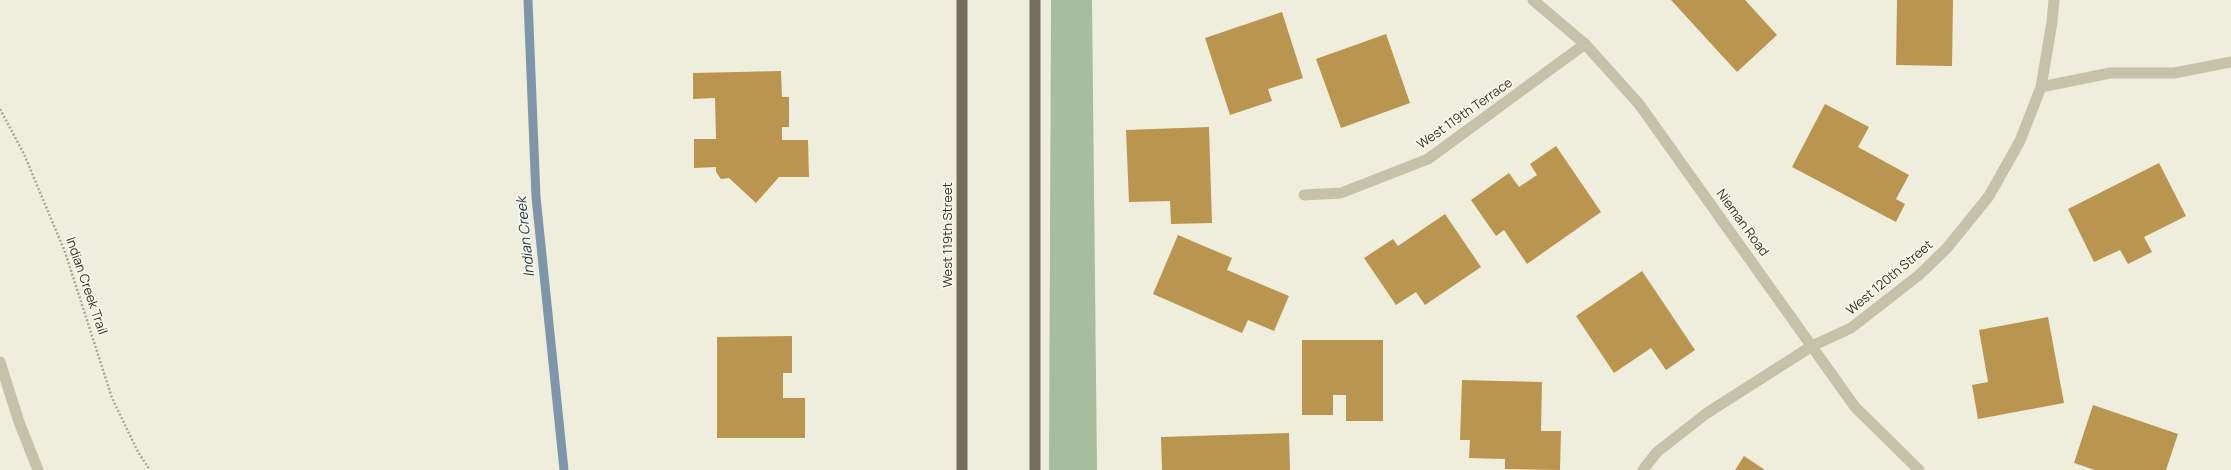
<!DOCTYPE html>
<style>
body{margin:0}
canvas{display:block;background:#efeedd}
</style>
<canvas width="2231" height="470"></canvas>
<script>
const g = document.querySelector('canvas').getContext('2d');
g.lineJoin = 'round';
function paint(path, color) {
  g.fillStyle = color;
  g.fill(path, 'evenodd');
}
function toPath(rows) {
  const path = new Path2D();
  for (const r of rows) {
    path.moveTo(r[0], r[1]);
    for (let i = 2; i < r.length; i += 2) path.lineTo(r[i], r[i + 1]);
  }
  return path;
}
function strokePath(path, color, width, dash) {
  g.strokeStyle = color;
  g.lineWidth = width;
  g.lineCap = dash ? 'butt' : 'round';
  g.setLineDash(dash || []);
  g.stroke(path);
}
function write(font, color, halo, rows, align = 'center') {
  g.font = font + ' Manrope,sans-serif';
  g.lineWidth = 3.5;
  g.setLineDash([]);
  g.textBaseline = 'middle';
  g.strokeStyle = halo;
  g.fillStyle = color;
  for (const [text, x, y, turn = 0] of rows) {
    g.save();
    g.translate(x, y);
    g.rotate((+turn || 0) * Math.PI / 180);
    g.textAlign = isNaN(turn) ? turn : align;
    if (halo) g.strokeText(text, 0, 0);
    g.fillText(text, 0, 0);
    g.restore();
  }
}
const green = toPath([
 [1051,0,1092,0,1097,470,1049,470]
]);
const stream = toPath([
 [528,0,536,197,564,470]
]);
const building = toPath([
 [1671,0,1745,0,1777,35,1737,72],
 [1897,0,1953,0,1952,66,1896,65],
 [1282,12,1303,78,1268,89,1272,101,1230,115,1205,38],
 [1386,34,1410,103,1341,128,1316,59],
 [781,71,782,97,789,97,789,127,782,127,782,140,808,140,809,177,779,177,756,203,729,178,721,179,716,172,716,167,694,168,694,139,716,139,715,98,693,99,693,73],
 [1825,104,1869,127,1858,147,1909,175,1896,199,1905,204,1896,222,1792,167],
 [1209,127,1212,223,1171,224,1170,201,1129,202,1126,130],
 [1556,146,1601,212,1527,264,1504,230,1496,236,1471,200,1509,173,1519,187,1537,175,1530,164],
 [2159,163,2186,216,2144,237,2152,252,2128,264,2120,250,2094,262,2068,209],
 [1445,214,1481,267,1425,305,1416,292,1396,305,1364,258,1393,239,1398,246],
 [1178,235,1232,258,1227,270,1289,296,1274,331,1248,320,1242,333,1153,294],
 [1642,271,1695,350,1666,370,1651,348,1614,373,1576,316],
 [2048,317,2064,403,1978,419,1972,385,1988,382,1979,330],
 [792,336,792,373,783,373,783,398,805,398,805,438,717,438,717,337],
 [1302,340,1383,340,1383,421,1346,421,1346,395,1333,395,1333,415,1302,415],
 [1462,380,1542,382,1541,431,1561,431,1560,470,1505,469,1505,459,1469,458,1470,440,1460,440],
 [2093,405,2178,434,2166,470,2095,470,2074,463],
 [1289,433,1290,470,1162,470,1161,437],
 [1744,456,1765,470,1735,470]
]);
const path = toPath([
 [0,109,24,154,65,252,112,398,138,452,150,470]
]);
const minor = toPath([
 [1533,0,1585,44,1639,104,1855,407,1919,470],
 [2041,87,2110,73,2174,73,2231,62],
 [1304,195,1341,193,1428,159,1585,44],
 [1643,470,1657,452,1707,413,1812,346,1851,328,1919,275,1947,248,1989,196,2020,141,2041,87,2052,22,2054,0]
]);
const tertiary = toPath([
 [0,362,19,422,38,470]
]);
const primary = toPath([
 [962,0,962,470],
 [1035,470,1035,0]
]);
const streetNames = [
 ["West 119th Terrace",1465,114,-35],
 ["Nieman Road",1742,223,54],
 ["West 119th Street",948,235,-90],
 ["West 120th Street",1890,278,-40],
 ["Indian Creek Trail",86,286,71]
];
const waterNames = [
 ["Indian Creek",526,237,-96]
];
paint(green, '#a6bd9e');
strokePath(stream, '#7e96aa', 9);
paint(building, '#ba9550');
strokePath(path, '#ada890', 2.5, [2, 2]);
strokePath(minor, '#c6c2aa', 11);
strokePath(tertiary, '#c6c2aa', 11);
strokePath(primary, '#756e5b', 11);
write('13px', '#343129', '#f8f7e8', streetNames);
write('italic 14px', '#223b52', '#f8f7e8', waterNames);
</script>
